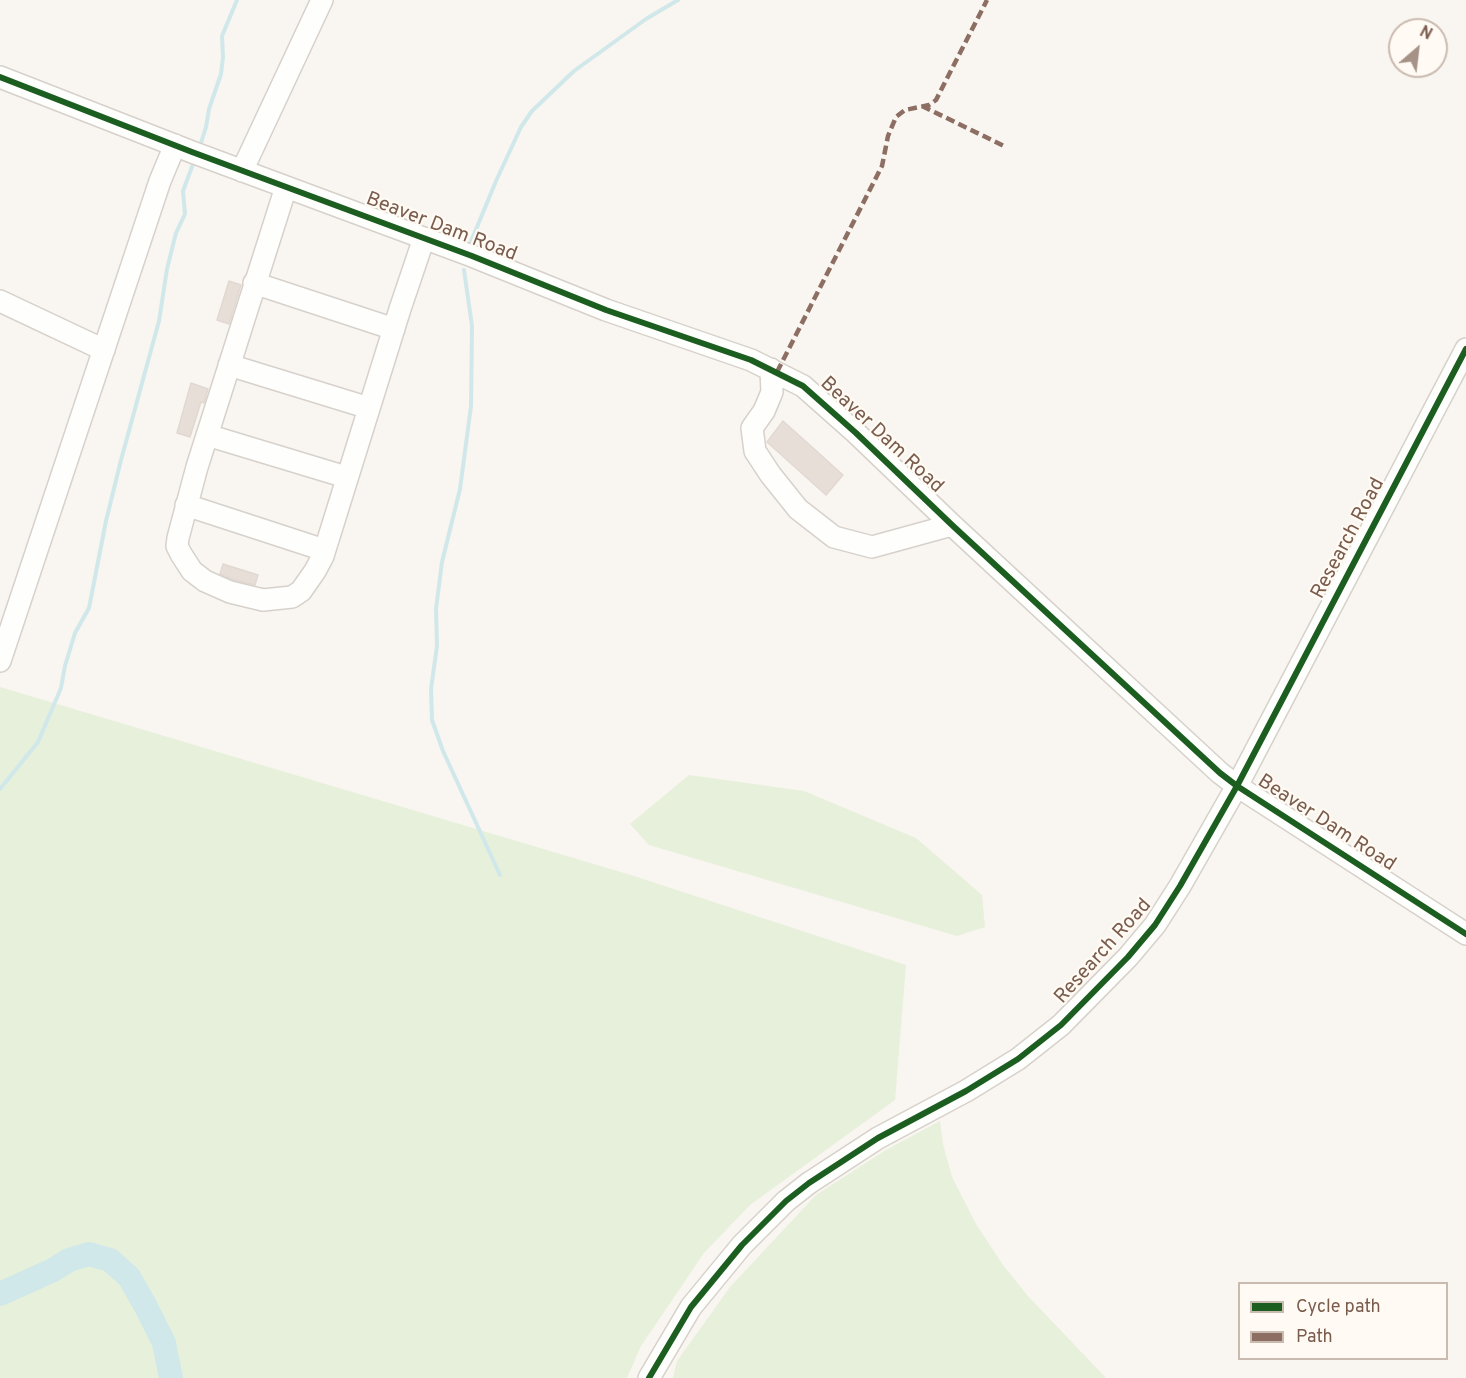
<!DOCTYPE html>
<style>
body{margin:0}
#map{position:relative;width:1466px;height:1378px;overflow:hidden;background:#f9f5f0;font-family:Overpass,sans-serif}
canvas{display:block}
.legend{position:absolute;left:1238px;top:1282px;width:210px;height:78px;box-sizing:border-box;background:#fffaf3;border:2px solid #cabbb1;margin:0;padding:8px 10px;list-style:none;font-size:18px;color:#7a5c4d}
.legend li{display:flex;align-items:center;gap:12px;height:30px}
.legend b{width:30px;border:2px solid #cabbb1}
.north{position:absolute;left:1388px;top:18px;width:60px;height:60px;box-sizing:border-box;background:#fffaf3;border:2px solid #cabbb1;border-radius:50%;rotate:28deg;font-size:16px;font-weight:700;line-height:24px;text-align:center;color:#7a5c4d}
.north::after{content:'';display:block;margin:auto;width:21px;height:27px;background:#a69286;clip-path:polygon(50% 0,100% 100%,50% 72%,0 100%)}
</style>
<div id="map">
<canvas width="1466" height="1378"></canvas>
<ul class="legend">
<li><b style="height:8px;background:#1b5e20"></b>Cycle path</li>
<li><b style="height:8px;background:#8d6e63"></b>Path</li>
</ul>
<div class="north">N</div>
</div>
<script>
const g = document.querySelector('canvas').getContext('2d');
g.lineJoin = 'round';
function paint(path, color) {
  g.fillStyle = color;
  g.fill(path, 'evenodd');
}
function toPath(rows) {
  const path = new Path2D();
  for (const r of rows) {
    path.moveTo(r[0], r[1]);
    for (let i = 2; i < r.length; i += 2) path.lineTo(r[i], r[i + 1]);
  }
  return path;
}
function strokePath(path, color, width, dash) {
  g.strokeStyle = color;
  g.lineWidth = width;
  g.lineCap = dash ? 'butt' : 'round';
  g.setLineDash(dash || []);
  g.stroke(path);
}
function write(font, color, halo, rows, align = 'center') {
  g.font = font + ' Overpass,sans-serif';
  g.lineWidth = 4.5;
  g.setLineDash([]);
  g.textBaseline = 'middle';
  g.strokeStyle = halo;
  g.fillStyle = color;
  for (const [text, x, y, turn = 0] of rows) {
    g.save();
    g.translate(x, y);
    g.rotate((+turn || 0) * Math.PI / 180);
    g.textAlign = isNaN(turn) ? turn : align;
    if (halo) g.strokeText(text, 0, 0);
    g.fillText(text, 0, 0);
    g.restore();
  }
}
const green = toPath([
 [0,687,634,876,906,965,895,1100,750,1205,704,1253,641,1346,627,1378,0,1378],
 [689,775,804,791,916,838,982,895,985,927,957,936,649,845,630,824],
 [940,1121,943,1144,952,1177,976,1224,1003,1265,1027,1295,1106,1378,673,1378,677,1361,730,1287,816,1195,886,1150]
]);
const stream = toPath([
 [201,143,206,127,209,109,221,74,223,57,222,36,237,0],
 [470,244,496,181,521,127,532,111,574,71,646,19,678,0],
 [464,270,472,326,471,406,460,489,442,562,436,609,437,646,431,689,432,720,443,751,500,875],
 [0,789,38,742,61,688,65,666,75,633,89,608,106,521,121,460,159,321,167,269,176,233,185,214,183,191,193,164]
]);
const river = toPath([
 [0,1294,53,1270,69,1260,89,1254,110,1260,129,1277,145,1305,164,1343,171,1378]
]);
const building = toPath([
 [229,281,241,285,229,324,217,320,229,281],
 [191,383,208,389,204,403,201,402,190,437,177,433,191,383],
 [783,421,843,475,826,495,767,442,783,421],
 [223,564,258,575,255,585,234,580,220,574,223,564]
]);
const minor = toPath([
 [0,77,192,152,472,256,606,310,751,360,803,386,856,433,952,525,1220,773,1237,786,1466,934],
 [242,171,322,0],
 [286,187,197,467,178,538,177,546,181,554,192,571,205,581,230,592,263,600,292,597,301,591,315,571,323,556,400,309,424,238],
 [254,283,394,329],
 [0,301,104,350],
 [229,365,369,408],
 [771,369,772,392,764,411,752,428,755,451,770,474,798,509,834,537,872,547,952,525],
 [207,435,346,477],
 [186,505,324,550],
 [0,661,160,181,175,145],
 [649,1378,691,1307,742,1245,786,1201,809,1183,878,1138,966,1091,1018,1059,1061,1025,1128,957,1155,925,1180,886,1237,786,1466,349]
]);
const quiet = toPath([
 [922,106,1004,146],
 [777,372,882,166,888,136,896,117,905,110,929,105,936,100,987,0]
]);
const cycleway = toPath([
 [0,77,192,152,472,256,606,310,751,360,803,386,856,433,952,525,1220,773,1237,786,1466,934],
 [649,1378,691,1307,742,1245,786,1201,809,1183,878,1138,966,1091,1018,1059,1061,1025,1128,957,1155,925,1180,886,1237,786,1466,349]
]);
const streetNames = [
 ["Beaver Dam Road",441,228,21],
 ["Beaver Dam Road",881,436,43],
 ["Research Road",1349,539,-62],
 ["Beaver Dam Road",1326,824,33],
 ["Research Road",1104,952,-48]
];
paint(green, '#e7f0db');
strokePath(stream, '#d0e8ea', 4);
strokePath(river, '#d0e8ea', 24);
paint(building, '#e6ded7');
strokePath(building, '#e2d8d2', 1.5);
strokePath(minor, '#d7d1cb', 24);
strokePath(minor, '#fefefd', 21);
strokePath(quiet, '#8d6e63', 4.5, [9, 4.5]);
strokePath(cycleway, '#1b5e20', 6);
write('20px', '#7a5c4d', '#fffaf3', streetNames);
</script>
